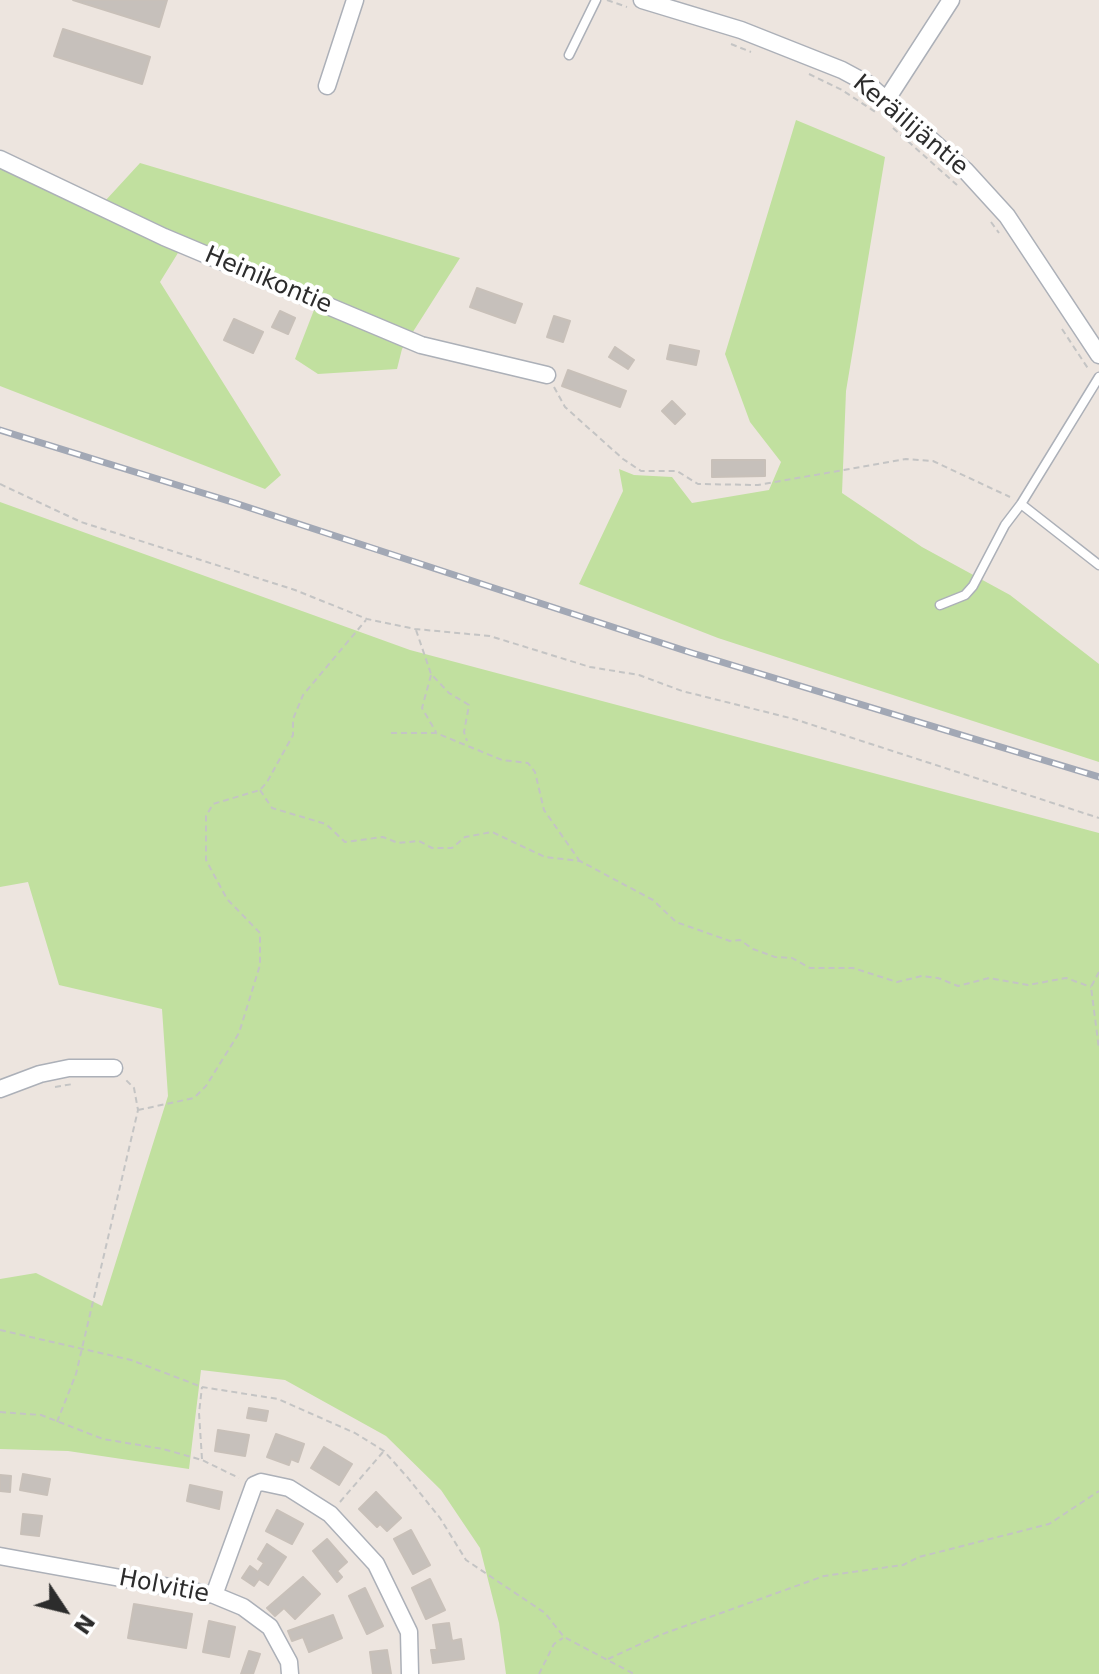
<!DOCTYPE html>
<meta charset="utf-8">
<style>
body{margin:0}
#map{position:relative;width:1099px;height:1674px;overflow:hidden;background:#ede5df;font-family:"DejaVu Sans",sans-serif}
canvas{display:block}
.north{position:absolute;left:24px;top:1570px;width:80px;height:80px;-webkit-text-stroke:6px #fff;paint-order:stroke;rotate:125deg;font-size:22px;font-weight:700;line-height:32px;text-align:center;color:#2c2c2c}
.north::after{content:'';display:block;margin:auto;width:28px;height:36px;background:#2c2c2c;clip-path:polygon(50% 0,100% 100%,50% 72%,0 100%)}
</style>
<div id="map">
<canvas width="1099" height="1674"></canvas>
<div class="north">N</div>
</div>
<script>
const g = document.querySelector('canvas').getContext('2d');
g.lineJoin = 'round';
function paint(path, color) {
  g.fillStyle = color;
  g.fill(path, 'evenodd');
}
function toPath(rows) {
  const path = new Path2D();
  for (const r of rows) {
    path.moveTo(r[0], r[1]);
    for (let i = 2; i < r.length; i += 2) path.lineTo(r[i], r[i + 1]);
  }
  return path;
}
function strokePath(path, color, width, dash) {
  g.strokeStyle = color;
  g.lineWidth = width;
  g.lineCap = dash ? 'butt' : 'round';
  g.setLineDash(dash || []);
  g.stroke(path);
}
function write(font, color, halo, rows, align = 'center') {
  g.font = font + ' "DejaVu Sans",sans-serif';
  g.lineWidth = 8;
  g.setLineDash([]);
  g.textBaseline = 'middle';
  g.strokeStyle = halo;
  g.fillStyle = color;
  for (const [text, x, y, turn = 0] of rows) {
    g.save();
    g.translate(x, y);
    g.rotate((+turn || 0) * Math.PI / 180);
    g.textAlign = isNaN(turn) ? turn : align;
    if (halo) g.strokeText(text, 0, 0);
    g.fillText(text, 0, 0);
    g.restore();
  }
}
const green = toPath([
 [796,120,885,157,846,391,842,493,922,547,1010,595,1099,664,1099,762,718,638,579,584,623,491,619,469,634,475,672,477,692,503,769,490,781,462,750,422,725,354],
 [140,163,460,258,402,349,397,369,318,374,295,359,319,297,186,240,160,282,281,475,265,489,0,386,0,166,94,213],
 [0,502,410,650,1099,833,1099,1674,506,1674,499,1623,480,1548,441,1490,386,1436,285,1380,201,1370,189,1469,68,1451,0,1449,0,1279,36,1273,102,1306,168,1096,162,1009,59,985,28,882,0,887]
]);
const building = toPath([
 [73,0,167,0,159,27,73,0],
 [63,29,150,57,142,84,54,56,63,29],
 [477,288,522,304,515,323,470,307,477,288],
 [280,311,295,318,288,334,272,327,280,311],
 [554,316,570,321,563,342,547,337,554,316],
 [234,319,263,332,253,353,224,340,234,319],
 [670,345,699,351,696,365,667,359,670,345],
 [615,347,634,360,628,369,609,357,615,347],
 [568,370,626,391,620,407,562,386,568,370],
 [672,401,685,414,675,424,662,411,672,401],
 [712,460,765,460,765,476,712,477,712,460],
 [249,1408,268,1411,266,1421,247,1418,249,1408],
 [218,1430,249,1435,245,1456,215,1451,218,1430],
 [276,1434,304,1444,298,1462,291,1459,289,1465,267,1457,276,1434],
 [324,1447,352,1464,339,1485,311,1468,324,1447],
 [23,1474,50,1479,47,1495,20,1490,23,1474],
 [0,1475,11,1476,10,1492,0,1491,0,1475],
 [190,1485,222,1492,219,1509,187,1501,190,1485],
 [376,1492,401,1518,387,1531,380,1524,377,1527,359,1509,376,1492],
 [277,1510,303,1524,292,1544,266,1531,277,1510],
 [23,1514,42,1516,39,1536,21,1534,23,1514],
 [411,1530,430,1565,413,1574,394,1539,411,1530],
 [327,1539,347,1562,337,1571,342,1577,337,1582,313,1551,327,1539],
 [267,1544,286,1557,268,1585,259,1579,254,1586,242,1578,250,1566,258,1572,264,1563,258,1559,267,1544],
 [303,1577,320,1594,295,1619,284,1608,275,1616,267,1608,303,1577],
 [430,1579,445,1610,426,1619,412,1588,430,1579],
 [365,1588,383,1626,367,1634,349,1596,365,1588],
 [134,1604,192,1614,186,1648,128,1638,134,1604],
 [333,1615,342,1638,309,1652,303,1637,292,1641,288,1631,333,1615],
 [209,1621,235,1627,229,1657,203,1652,209,1621],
 [449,1623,452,1641,461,1639,464,1659,433,1663,431,1650,437,1650,433,1625,449,1623],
 [387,1650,391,1674,373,1674,370,1652,387,1650],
 [249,1651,260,1654,253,1674,241,1674,249,1651]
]);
const path = toPath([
 [607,0,627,7],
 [731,44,751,52],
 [809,74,842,90,877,113],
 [893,128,957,185],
 [991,222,999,233],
 [1062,329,1089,370],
 [554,387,565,407,623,459,641,471,677,471,698,484,758,485,906,459,933,461,1010,497],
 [0,484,81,522,295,590,367,619,415,629,490,636,590,667,639,675,682,691,794,719,1099,818],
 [416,630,431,674,449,693,469,705,464,732,467,741],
 [431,675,422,708,436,732],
 [391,733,436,733,502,760,528,763,535,772,544,810,579,860],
 [260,790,272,808,326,824,345,842,383,837,398,843,419,841,432,848,452,848,465,837,492,832,545,857,580,861,653,900,676,922,730,941,740,940,753,949,775,957,792,958,810,968,853,968,897,982,922,976,938,978,958,986,989,978,1028,985,1066,978,1091,987],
 [1099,972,1091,987,1099,1049],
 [55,1087,73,1084],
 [138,1110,194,1098,206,1086,239,1033,260,965,260,933,227,899,206,860,206,816,213,804,260,790,267,782,293,735,293,719,303,695,366,620],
 [0,1330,131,1360,202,1387,278,1399,355,1433,384,1451,408,1478,440,1518,466,1560,545,1613,564,1637,634,1674],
 [0,1412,41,1415,103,1439,163,1449,202,1460,239,1478],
 [57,1422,76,1374,138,1110,134,1088,125,1079],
 [202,1459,199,1413,202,1387],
 [340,1502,383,1452],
 [608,1659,660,1635,824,1576,903,1565,919,1557,1049,1524,1099,1491],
 [539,1674,554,1644,563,1638]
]);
const service = toPath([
 [569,55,596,0],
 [1021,504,1099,565],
 [940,605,965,595,973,586,1005,525,1021,504,1099,377]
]);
const minor = toPath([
 [642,0,741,30,842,70,868,84,965,170,1007,216,1099,355],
 [327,86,355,0],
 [887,99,951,0],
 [0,159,164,237,421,345,547,375],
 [0,1089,40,1074,69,1068,114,1068],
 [0,1556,214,1595,243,1607,270,1627,289,1662,290,1674],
 [214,1595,254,1485,261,1482,289,1488,330,1514,376,1564,409,1632,410,1674]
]);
const rail = toPath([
 [0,430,235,503,692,653,1099,777]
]);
const streetNames = [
 ["Keräilijäntie",910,126,40],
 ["Heinikontie",268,281,23],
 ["Holvitie",164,1587,11]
];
paint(green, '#c1e09f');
paint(building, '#c6c0bb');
strokePath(building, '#c8c0b9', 2);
strokePath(service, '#acb0b8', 11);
strokePath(minor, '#acb0b8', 19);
strokePath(path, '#c4c4c4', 2, [6, 4]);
strokePath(service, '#fff', 8);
strokePath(minor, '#fff', 16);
strokePath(rail, '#a2a8b5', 7);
strokePath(rail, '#fff', 4, [12]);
write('24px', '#2c2c2c', '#fff', streetNames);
</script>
